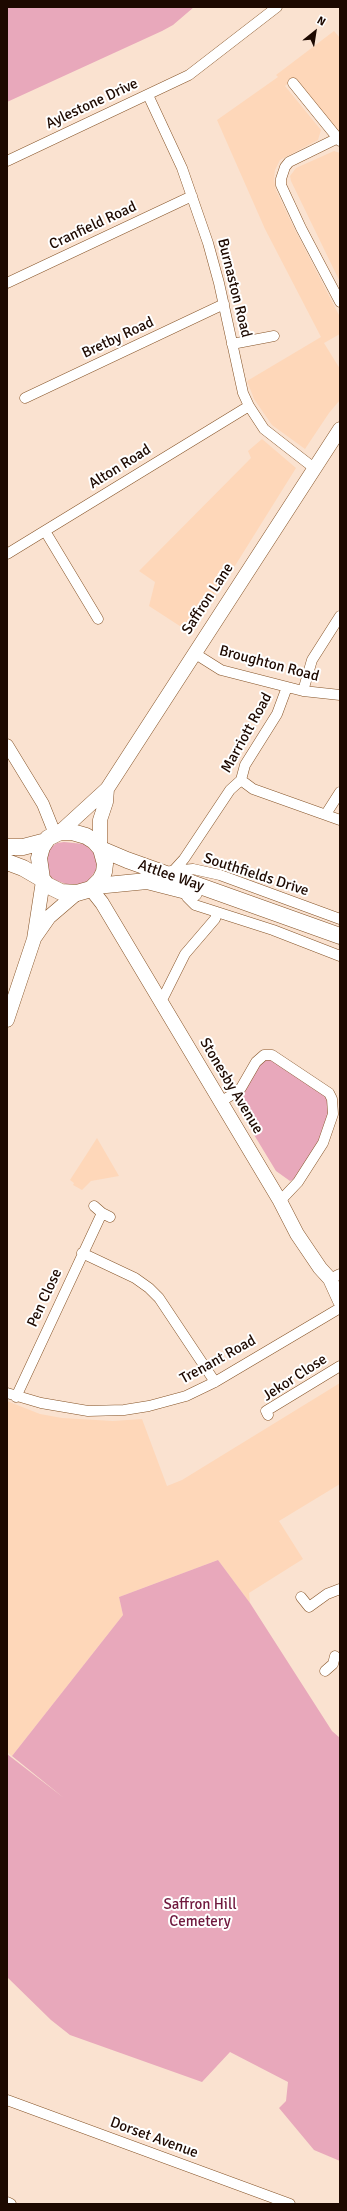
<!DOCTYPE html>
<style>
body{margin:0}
#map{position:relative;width:347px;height:2211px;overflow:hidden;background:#fae2d0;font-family:Signika,sans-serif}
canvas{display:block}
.frame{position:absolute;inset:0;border:8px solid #1d0900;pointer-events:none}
.north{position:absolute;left:295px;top:12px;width:40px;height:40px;-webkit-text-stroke:3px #fff;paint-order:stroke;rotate:30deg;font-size:11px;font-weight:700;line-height:16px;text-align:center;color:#1d0900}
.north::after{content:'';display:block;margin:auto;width:14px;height:18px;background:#1d0900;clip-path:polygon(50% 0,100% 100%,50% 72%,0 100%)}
</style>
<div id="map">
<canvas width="347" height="2211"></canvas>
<div class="frame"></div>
<div class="north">N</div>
</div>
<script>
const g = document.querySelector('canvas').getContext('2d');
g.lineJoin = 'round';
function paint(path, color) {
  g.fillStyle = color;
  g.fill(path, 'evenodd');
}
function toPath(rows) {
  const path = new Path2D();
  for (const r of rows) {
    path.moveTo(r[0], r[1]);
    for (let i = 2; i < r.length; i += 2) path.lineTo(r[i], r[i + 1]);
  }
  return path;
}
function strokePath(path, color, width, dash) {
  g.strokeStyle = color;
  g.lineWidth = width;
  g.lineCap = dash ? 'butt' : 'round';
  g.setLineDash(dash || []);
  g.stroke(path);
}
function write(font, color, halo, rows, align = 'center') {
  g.font = font + ' Signika,sans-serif';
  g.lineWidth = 4;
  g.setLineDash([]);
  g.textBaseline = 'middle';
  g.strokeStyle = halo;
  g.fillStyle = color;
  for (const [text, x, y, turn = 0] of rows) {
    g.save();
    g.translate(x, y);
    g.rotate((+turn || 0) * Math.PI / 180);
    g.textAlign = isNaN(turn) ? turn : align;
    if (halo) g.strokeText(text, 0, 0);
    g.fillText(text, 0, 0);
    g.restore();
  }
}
const built = toPath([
 [334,31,340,38,340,134,294,78,285,86,321,130,318,140,280,160,275,170,274,180,276,190,293,226,340,317,340,334,324,343,340,369,340,400,329,413,305,449,272,425,254,399,247,381,321,337,265,229,217,120,278,77,276,75],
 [334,151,340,153,340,282,291,181,290,176,296,168],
 [262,439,296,468,233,569,189,632,149,606,155,582,139,571,251,458,248,451],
 [97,1138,119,1176,91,1181,82,1190,73,1185,74,1183,70,1180],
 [340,1383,340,1484,279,1521,303,1559,249,1593,250,1603,218,1560,119,1597,123,1615,12,1756,7,1752,7,1401,40,1414,62,1418,113,1421,142,1419,167,1486,182,1480]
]);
const green = toPath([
 [7,7,194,7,173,25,162,31,7,102],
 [64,842,84,844,94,852,97,862,96,870,89,880,82,884,66,884,55,880,49,875,45,862,50,848,57,843],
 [266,1059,272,1059,325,1095,330,1106,322,1138,295,1179,290,1181,276,1171,239,1110,239,1100,252,1076,260,1063],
 [218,1560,250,1603,332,1731,340,1738,340,2161,314,2150,279,2108,286,2101,288,2082,230,2052,202,2082,70,2035,51,2020,7,1977,7,1754,64,1798,12,1756,123,1615,119,1597]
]);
const minor = toPath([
 [293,83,340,141],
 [148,95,182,168,208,243,219,283,243,393,249,406,264,429,314,468],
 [338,138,289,162,285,167,281,179,281,185,301,228,340,302],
 [7,161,189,75,277,7],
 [7,283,192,196],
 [232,344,274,336],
 [25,398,224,304],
 [45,531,98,619],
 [7,554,249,406],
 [194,653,221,670,303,691,340,695],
 [303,691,312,660,340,616],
 [241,780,253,789,340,820],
 [326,814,340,792],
 [174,870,184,859,230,790,241,780,245,765,277,714,287,687],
 [171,871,193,869,220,875,340,919],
 [186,892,187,897,195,905,273,930,340,956],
 [160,1000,164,996,185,954,215,919,217,912],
 [220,1102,235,1093,241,1088,256,1062,264,1055,272,1055,329,1093,332,1099,333,1114,323,1143,298,1182,280,1201],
 [94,1206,102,1213],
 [82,1253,135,1278,149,1288,159,1298,215,1382],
 [330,1279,340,1274],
 [7,1393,41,1403,88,1411,124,1410,149,1406,186,1396,215,1382,340,1308],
 [16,1397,102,1213,110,1217],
 [268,1415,266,1411,340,1366],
 [301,1597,309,1607,327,1594,340,1589],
 [325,1671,333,1664,335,1656],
 [7,2100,290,2204],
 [7,2202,11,2204]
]);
const tertiary = toPath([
 [7,745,43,804,55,834]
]);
const secondary = toPath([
 [60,832,107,789,340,429],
 [100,846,100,820,106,802,107,789],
 [91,889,102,903,280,1201,297,1234,320,1268,330,1279,340,1301],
 [35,937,49,917,77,893],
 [7,1020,34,939,43,881]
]);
const trunk = toPath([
 [60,832,72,832,86,836,94,841,101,849,105,864,104,872,100,880,91,889,77,893,61,892,47,885,42,879,39,858,42,847,48,838,60,832],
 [7,847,23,847,46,841],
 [101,849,127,860,340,936],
 [7,862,23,868,42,879],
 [96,886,147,881,194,893]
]);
const streetNames = [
 ["Aylestone Drive",92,104,-25],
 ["Cranfield Road",93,226,-25],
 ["Burnaston Road",234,288,76],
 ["Bretby Road",118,338,-25],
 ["Alton Road",120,467,-32],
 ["Saffron Lane",208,599,-57],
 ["Broughton Road",269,664,15],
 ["Marriott Road",247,733,-61],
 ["Southfields Drive",256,875,18],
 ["Attlee Way",171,876,19],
 ["Stonesby Avenue",231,1086,59],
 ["Pen Close",45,1298,-65],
 ["Trenant Road",218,1360,-29],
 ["Jekor Close",295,1378,-33],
 ["Dorset Avenue",154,2138,20]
];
const parkNames = [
 ["Saffron Hill",200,1905],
 ["Cemetery",200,1922]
];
paint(built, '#fed7b9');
paint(green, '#e8a8bb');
strokePath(minor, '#855327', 11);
strokePath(tertiary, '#855327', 13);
strokePath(secondary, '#855327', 15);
strokePath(trunk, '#855327', 17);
strokePath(minor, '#fff', 10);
strokePath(tertiary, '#fff', 12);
strokePath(secondary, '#fff', 14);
strokePath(trunk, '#fff', 16);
write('15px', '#1d0900', '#fff', streetNames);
write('15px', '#6f183d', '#fff', parkNames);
</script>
